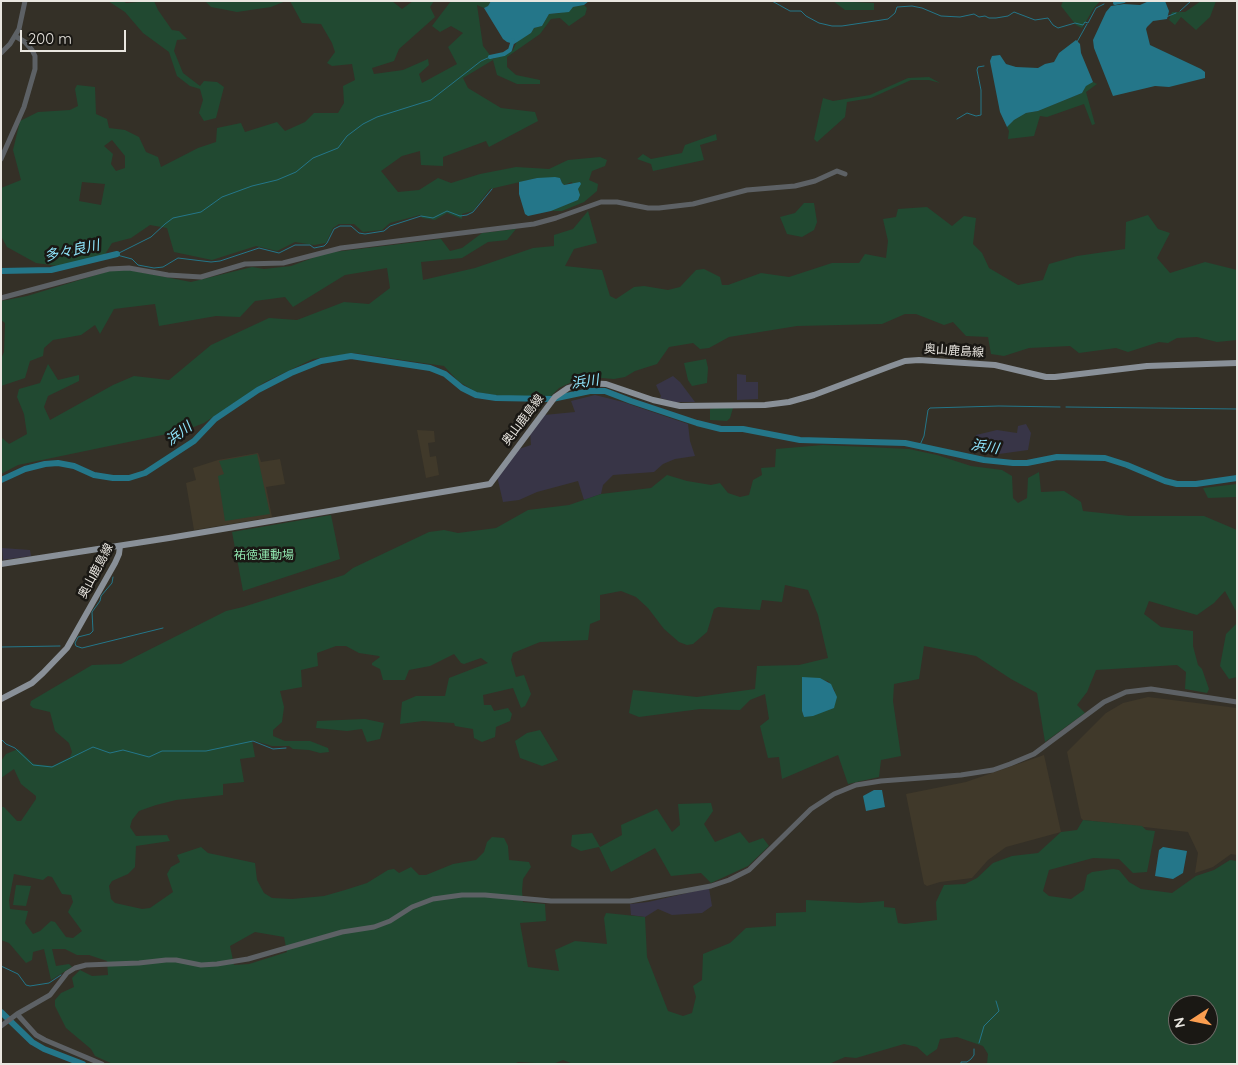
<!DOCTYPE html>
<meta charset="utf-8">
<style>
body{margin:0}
#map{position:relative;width:1238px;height:1065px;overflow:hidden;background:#343027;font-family:Quicksand,sans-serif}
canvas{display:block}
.frame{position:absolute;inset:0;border:2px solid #e9e6e0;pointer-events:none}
.north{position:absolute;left:1168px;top:995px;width:50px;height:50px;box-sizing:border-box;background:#1a1814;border:1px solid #6d6a66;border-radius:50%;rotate:259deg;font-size:14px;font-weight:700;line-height:20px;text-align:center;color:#e9e6e0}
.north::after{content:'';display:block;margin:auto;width:18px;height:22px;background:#fb9e50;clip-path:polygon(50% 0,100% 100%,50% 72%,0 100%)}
.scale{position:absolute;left:20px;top:30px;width:106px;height:22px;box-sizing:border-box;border:2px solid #e9e6e0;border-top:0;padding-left:6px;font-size:15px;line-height:18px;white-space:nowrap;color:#e9e6e0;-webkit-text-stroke:4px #1a1814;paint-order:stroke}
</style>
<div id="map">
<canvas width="1238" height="1065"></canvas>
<div class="frame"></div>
<div class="north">N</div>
<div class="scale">200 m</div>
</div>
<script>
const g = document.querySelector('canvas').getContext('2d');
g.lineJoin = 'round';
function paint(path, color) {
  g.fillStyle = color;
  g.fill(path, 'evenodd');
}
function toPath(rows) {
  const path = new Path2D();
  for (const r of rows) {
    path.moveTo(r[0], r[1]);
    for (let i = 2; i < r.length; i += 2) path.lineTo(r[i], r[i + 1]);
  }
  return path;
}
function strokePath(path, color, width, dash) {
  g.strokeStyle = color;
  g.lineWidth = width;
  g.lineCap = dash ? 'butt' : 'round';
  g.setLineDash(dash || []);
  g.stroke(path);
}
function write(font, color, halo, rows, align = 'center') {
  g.font = font + ' Quicksand,"Noto Sans JP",sans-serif';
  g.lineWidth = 5;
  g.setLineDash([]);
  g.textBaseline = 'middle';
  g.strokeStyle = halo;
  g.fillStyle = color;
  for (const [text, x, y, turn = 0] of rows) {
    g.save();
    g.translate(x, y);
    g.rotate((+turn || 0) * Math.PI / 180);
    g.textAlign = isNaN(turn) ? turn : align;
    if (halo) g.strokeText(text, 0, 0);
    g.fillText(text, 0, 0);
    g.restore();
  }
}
const commercial = toPath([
 [737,374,746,375,746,382,758,382,758,399,737,400],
 [673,376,680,382,695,402,675,402,660,398,661,396,656,385],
 [595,395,623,402,688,424,690,441,695,456,675,459,663,464,654,472,613,475,603,485,601,494,584,500,578,481,537,492,519,500,503,502,497,476,516,450,531,445,530,432,544,415,575,412,571,401],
 [1026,424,1031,433,1028,450,999,454,983,453,973,450,976,435,997,430,1017,433,1018,426],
 [2,548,30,550,31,556,3,560],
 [709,888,712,906,702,913,672,915,658,909,645,917,631,915,630,904,648,902]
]);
const built = toPath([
 [417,430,434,431,435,442,428,443,430,457,436,456,439,475,426,478],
 [258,453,261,462,280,459,285,484,266,487,272,517,194,530,186,483,196,480,193,468,218,460],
 [1148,697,1237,708,1237,855,1231,854,1213,867,1195,873,1198,853,1188,832,1083,820,1081,818,1067,752,1106,713,1123,703],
 [1044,755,1061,832,1006,847,988,860,972,878,940,882,927,886,924,884,906,794,966,782]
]);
const green = toPath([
 [108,1,123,1,126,3,154,1,158,10,172,30,179,31,187,39,177,40,174,51,183,73,200,86,204,81,217,82,224,87,216,118,204,121,199,113,203,100,200,89,190,86,177,76,169,52,143,33,125,12],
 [205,1,286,1,271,7,237,12,211,7],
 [290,1,392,1,402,9,413,1,434,1,430,7,435,17,399,49,394,61,372,68,374,74,403,70,428,59,429,65,419,74,422,83,457,64,448,47,463,33,451,26,440,32,432,26,451,1,491,1,488,6,484,8,477,5,483,46,493,59,513,50,517,41,531,33,534,28,542,26,549,14,561,13,573,7,584,5,587,8,585,15,569,26,560,18,551,19,540,34,507,57,507,67,516,75,540,80,540,84,517,84,497,75,493,60,463,78,468,88,501,108,535,112,538,121,489,147,486,141,443,157,443,166,421,165,420,151,402,156,381,171,398,192,419,190,438,178,451,183,480,174,516,167,549,169,568,160,600,157,607,160,605,166,592,171,589,180,598,184,597,191,584,202,562,211,551,211,578,200,572,182,564,185,562,183,560,178,537,178,490,189,473,211,462,214,462,219,447,213,435,220,422,218,420,215,390,223,382,230,363,232,354,224,339,224,333,228,326,243,314,245,295,242,277,251,256,246,212,260,174,252,167,228,150,225,131,238,112,243,104,256,58,266,36,263,7,247,1,236,1,188,21,180,13,150,20,121,38,112,70,110,78,106,75,89,77,85,95,87,96,114,107,119,109,128,125,130,139,137,146,152,158,157,161,167,198,148,216,142,217,128,241,123,245,132,277,122,285,131,305,122,314,113,338,113,344,103,343,86,355,80,352,64,332,66,327,63,335,52,332,43,321,24,302,23],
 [112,140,125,156,125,168,116,171,111,164,113,154,104,146],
 [82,182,105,184,101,205,79,201],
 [833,1,874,3,874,10,845,10],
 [1063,1,1100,1,1094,8,1082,28,1076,25,1061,6],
 [1201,1,1216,1,1210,17,1196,30,1181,17,1175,25,1169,20,1172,12,1185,12],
 [929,77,940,83,929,80,911,80,871,98,847,102,845,117,817,142,814,139,823,98,833,101,870,95,908,78],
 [1093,82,1097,84,1086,92,1095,124,1092,125,1084,104,1047,117,1040,116,1034,136,1008,139,1009,131,1007,127,1014,120,1026,113,1038,111,1082,93,1086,85],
 [716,134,717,140,700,145,704,160,653,171,651,164,637,159,643,154,651,159,682,153,685,145],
 [804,203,814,203,817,222,814,230,802,237,787,234,780,217,795,213],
 [927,207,952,226,964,216,976,218,973,244,982,253,989,268,1018,285,1043,280,1049,264,1077,256,1125,249,1126,222,1148,215,1158,229,1170,233,1157,258,1170,273,1205,262,1237,270,1237,340,1217,342,1197,337,1177,338,1168,343,1159,342,1128,352,1116,348,1079,353,1070,346,1029,348,1004,356,991,354,988,337,966,336,953,322,944,325,916,314,905,314,882,324,797,326,729,337,709,348,700,349,693,343,669,347,657,364,635,371,625,377,614,379,589,377,574,381,559,388,550,397,508,397,476,392,458,381,444,366,354,353,313,359,265,382,204,423,186,430,18,465,1,474,1,437,9,444,27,434,24,414,17,397,19,389,40,383,48,364,58,380,79,375,79,381,48,396,44,407,50,420,113,385,134,376,169,380,211,345,269,318,297,320,344,302,369,304,390,288,387,268,345,275,293,307,285,297,255,301,240,317,216,316,159,326,155,304,114,309,100,334,95,325,81,335,53,340,44,348,43,356,30,361,25,378,1,386,1,359,4,352,5,323,1,320,1,301,27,296,119,268,191,282,252,267,264,269,291,266,326,253,441,239,450,251,462,248,482,233,516,229,507,240,488,242,462,258,421,262,423,280,475,268,533,248,554,246,554,235,573,229,588,211,597,243,574,249,565,266,602,270,610,296,616,299,634,287,644,286,668,290,680,287,696,270,704,269,720,277,722,285,728,285,761,273,789,277,832,263,859,263,865,254,886,258,888,241,883,219,896,217,898,209],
 [706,359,708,368,707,383,692,386,688,380,684,363],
 [714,408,733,408,730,418,727,421,710,420,710,409],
 [823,445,909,449,937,455,971,466,1002,470,1012,476,1013,498,1018,503,1027,498,1028,478,1039,472,1041,492,1064,491,1081,502,1083,511,1129,516,1204,516,1237,530,1237,613,1225,591,1214,603,1197,615,1149,601,1144,614,1161,627,1193,631,1193,646,1198,665,1202,669,1209,689,1207,693,1185,689,1186,672,1177,665,1096,670,1087,692,1077,705,1085,713,1045,742,1037,693,1011,679,976,656,924,646,919,679,894,684,893,701,901,756,881,760,879,777,848,784,838,755,782,779,779,757,768,758,760,726,769,719,765,694,750,700,740,710,700,709,639,717,629,713,633,690,697,697,755,689,757,666,799,665,828,658,818,615,808,590,785,585,782,602,762,600,760,610,718,607,714,609,707,632,693,644,687,645,679,642,664,629,648,608,636,597,621,591,600,595,600,620,590,624,588,640,540,642,513,653,511,660,516,677,524,675,531,694,525,706,521,708,513,688,483,695,484,705,491,705,494,711,508,708,512,714,510,721,496,727,495,737,482,742,474,738,473,729,455,726,454,723,423,721,400,724,402,702,416,696,445,696,449,678,488,663,481,658,464,664,461,663,454,654,430,666,409,670,405,680,383,680,380,669,372,665,372,663,380,657,379,656,359,653,346,646,336,646,317,653,318,666,301,670,302,687,280,691,284,707,282,722,273,730,273,736,285,741,310,741,328,748,329,752,320,753,309,750,293,749,289,746,272,746,252,740,255,757,240,759,244,782,223,784,223,795,176,800,156,805,139,811,132,820,130,827,136,836,167,835,170,841,136,846,135,867,128,874,112,881,109,886,111,899,115,903,142,909,150,908,173,892,167,874,171,867,180,862,177,855,201,847,208,853,255,863,257,880,264,893,272,898,292,899,324,896,345,890,367,883,388,870,394,869,399,873,411,867,419,875,426,875,453,864,476,860,484,852,487,842,492,837,504,838,508,846,509,860,529,862,531,867,523,879,522,891,523,902,545,904,546,921,520,923,528,967,559,971,555,950,575,941,607,944,604,918,606,913,645,917,647,957,668,1011,683,1016,692,1013,696,997,693,986,702,980,703,954,730,943,746,928,776,926,776,913,806,912,806,900,860,903,884,901,884,907,895,908,898,923,905,924,937,920,936,902,944,885,965,884,977,878,993,863,1012,856,1038,853,1061,832,1077,830,1083,820,1142,826,1146,830,1155,831,1147,872,1133,873,1119,859,1093,858,1049,870,1043,891,1049,896,1071,899,1084,890,1087,875,1092,872,1113,869,1119,870,1129,882,1141,889,1172,893,1196,876,1214,870,1230,860,1237,861,1237,1064,987,1064,988,1054,983,1046,957,1037,940,1039,937,1049,927,1056,917,1047,904,1044,856,1058,845,1057,829,1064,573,1064,563,1060,553,1064,518,1062,514,1064,113,1064,95,1056,91,1049,66,1028,55,1006,55,1000,61,993,74,987,72,978,80,970,92,976,108,975,107,961,89,955,77,955,65,949,52,949,56,966,69,964,72,967,51,980,44,949,33,952,32,960,26,963,9,943,1,940,1,807,4,807,17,821,21,821,36,799,36,796,21,784,14,769,1,778,1,761,6,754,18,749,34,764,52,766,70,757,72,752,69,743,55,731,50,712,33,708,30,705,31,701,92,665,121,664,226,611,243,607,344,575,353,568,429,532,444,530,458,533,496,528,528,510,569,505,601,494,651,488,667,475,687,481,711,485,720,483,728,493,740,497,749,495,753,480,762,475,761,468,775,467,776,449],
 [802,678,828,681,835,691,804,717,802,711],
 [14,874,43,880,48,876,52,877,62,894,71,895,73,902,68,912,82,931,73,938,66,937,55,922,51,921,40,931,33,934,25,923,28,911,10,909,9,900],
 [255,932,284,937,287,952,249,964,234,965,230,946],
 [1178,1005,1208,1005,1208,1035,1178,1035],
 [257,454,270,514,225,521,218,476,224,474,219,461],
 [1237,484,1237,516,1236,497,1208,498,1203,488],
 [331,515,340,559,243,591,232,532],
 [1237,623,1237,677,1229,679,1220,666,1226,634],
 [365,719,384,723,380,739,367,742,362,729,347,731,316,728,317,721],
 [540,730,558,760,542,766,520,758,515,741,527,733],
 [711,803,713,811,704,824,715,842,740,832,749,843,763,838,769,846,748,866,711,883,701,873,671,876,655,848,611,872,599,847,581,851,571,846,572,835,592,833,600,847,622,835,621,825,657,809,672,832,680,825,678,804],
 [16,885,31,886,26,906,13,905]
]);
const water = toPath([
 [491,1,589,1,584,5,573,7,569,12,549,14,542,26,534,28,531,33,514,44,507,42,503,39,484,8,488,6],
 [1149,1,1165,1,1169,11,1167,19,1153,21,1147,27,1146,29,1150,45,1201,69,1205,72,1205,78,1169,87,1155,86,1113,96,1094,48,1093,40,1106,12,1111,6,1124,4,1140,5],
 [1076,40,1080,44,1081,53,1093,82,1086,86,1082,93,1038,111,1026,113,1014,120,1007,127,1000,112,990,61,992,56,1000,55,1006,64,1016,67,1038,68,1045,64,1054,62,1059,53],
 [555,177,560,178,562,183,564,185,580,182,581,184,578,189,580,195,578,200,551,211,528,216,525,214,519,194,519,182,537,178],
 [802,677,820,678,831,684,837,697,834,708,813,716,804,717,802,711],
 [874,790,882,790,885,807,866,811,863,796],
 [1163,847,1187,851,1183,873,1173,879,1155,876,1159,850]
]);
const stream = toPath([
 [772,1,790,11,801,11,806,16,819,23,832,26,842,26,888,19,895,13,897,7,912,6,922,8,941,16,960,17,974,14,979,17,985,16,989,18,996,18,1008,16,1014,12,1035,20,1048,18,1053,25,1058,28,1075,23,1083,25,1085,22,1088,23,1096,8,1104,4],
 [1180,11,1191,1],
 [1166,17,1176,13],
 [1077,42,1087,24],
 [957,119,967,113,976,116,981,115,981,90,977,70,978,67,984,66],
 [117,254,151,237,165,224,173,218,201,212,222,197,252,186,277,180,296,172,313,158,338,148,347,136,363,124,377,117,431,100,481,61,490,57],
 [117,255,132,259,138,265,154,268,163,267,178,258,211,262,220,261,259,248,279,253,295,245,310,245,314,248,324,246,327,243,334,229,340,226,351,226,359,233,365,234,384,231,390,226,421,216,433,218,447,211,460,216,467,215,473,212,492,189],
 [1066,407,1237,409],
 [920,445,924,436,928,410,930,408,999,406,1060,407],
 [113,577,112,583,101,596,100,601,92,612,93,631,90,634,78,637,75,643,76,646,82,648,163,628],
 [1,647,60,646],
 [1,739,6,744,15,748,33,765,52,767,93,747,110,753,123,750,149,757,162,751,206,751,253,741,273,749,286,748],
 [1,966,18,974,26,985,30,986,49,983,61,975],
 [979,1043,984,1026,999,1011,996,1001],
 [961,1064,961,1062,967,1062,971,1059,974,1055,974,1049]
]);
const canal = toPath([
 [1115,3,1124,1],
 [490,57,504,54,510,50,513,40]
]);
const river = toPath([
 [1,271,51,270,117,254],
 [1,480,25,469,45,464,58,463,74,466,94,475,113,478,129,478,145,473,194,441,215,419,258,390,291,373,321,361,351,356,430,368,445,374,462,388,476,395,496,398,552,399,590,391,605,391,631,401,697,423,721,429,743,429,800,440,905,443,984,460,1013,463,1027,463,1057,457,1105,458,1127,465,1165,481,1177,484,1196,484,1237,478],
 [1,1012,32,1042,44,1049,83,1064]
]);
const minor = toPath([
 [1,53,10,44,19,29,25,1],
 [1,159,24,107,35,69,35,56,32,50,25,42,15,36],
 [1,298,109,269,129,268,168,275,201,277,245,264,283,263,341,248,534,224,556,218,601,202,617,202,648,208,659,208,693,204,747,190,795,186,815,181,837,171,845,174],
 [17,1014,36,1035,45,1040,102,1064],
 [1,1026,17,1014,50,995,67,973,75,968,86,965,139,963,166,960,176,960,201,965,217,964,248,959,342,932,374,927,390,921,412,907,433,899,462,895,485,895,551,901,630,901,711,886,729,880,749,870,811,809,834,794,856,785,881,781,961,775,993,770,1010,764,1034,754,1104,702,1126,692,1151,689,1237,702]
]);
const major = toPath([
 [1,564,169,538,490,484,555,397,568,388,584,383,606,384,653,400,680,406,765,405,789,402,814,395,891,366,905,361,919,360,995,365,1046,377,1055,377,1147,366,1237,363],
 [1,699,32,683,43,673,67,648,115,563,119,554,120,546]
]);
const streetNames = [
 ["奥山鹿島線",954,351,4],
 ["奥山鹿島線",523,420,-53],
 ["奥山鹿島線",96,571,-62]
];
const parkNames = [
 ["祐徳運動場",264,555]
];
const waterNames = [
 ["多々良川",72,251,-12],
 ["浜川",585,382,-8],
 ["浜川",179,434,-37],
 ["浜川",985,447,9]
];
paint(commercial, '#383547');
paint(built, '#40392a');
paint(green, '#214931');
paint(water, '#247689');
strokePath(stream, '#247689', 1);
strokePath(canal, '#247689', 4);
strokePath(river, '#247689', 6);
strokePath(minor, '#5d6165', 5);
strokePath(major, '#899098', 6);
write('12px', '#e9e6e0', '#1a1814', streetNames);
write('12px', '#8ee2ac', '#1a1814', parkNames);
write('italic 14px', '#90e6fd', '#1a1814', waterNames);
</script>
